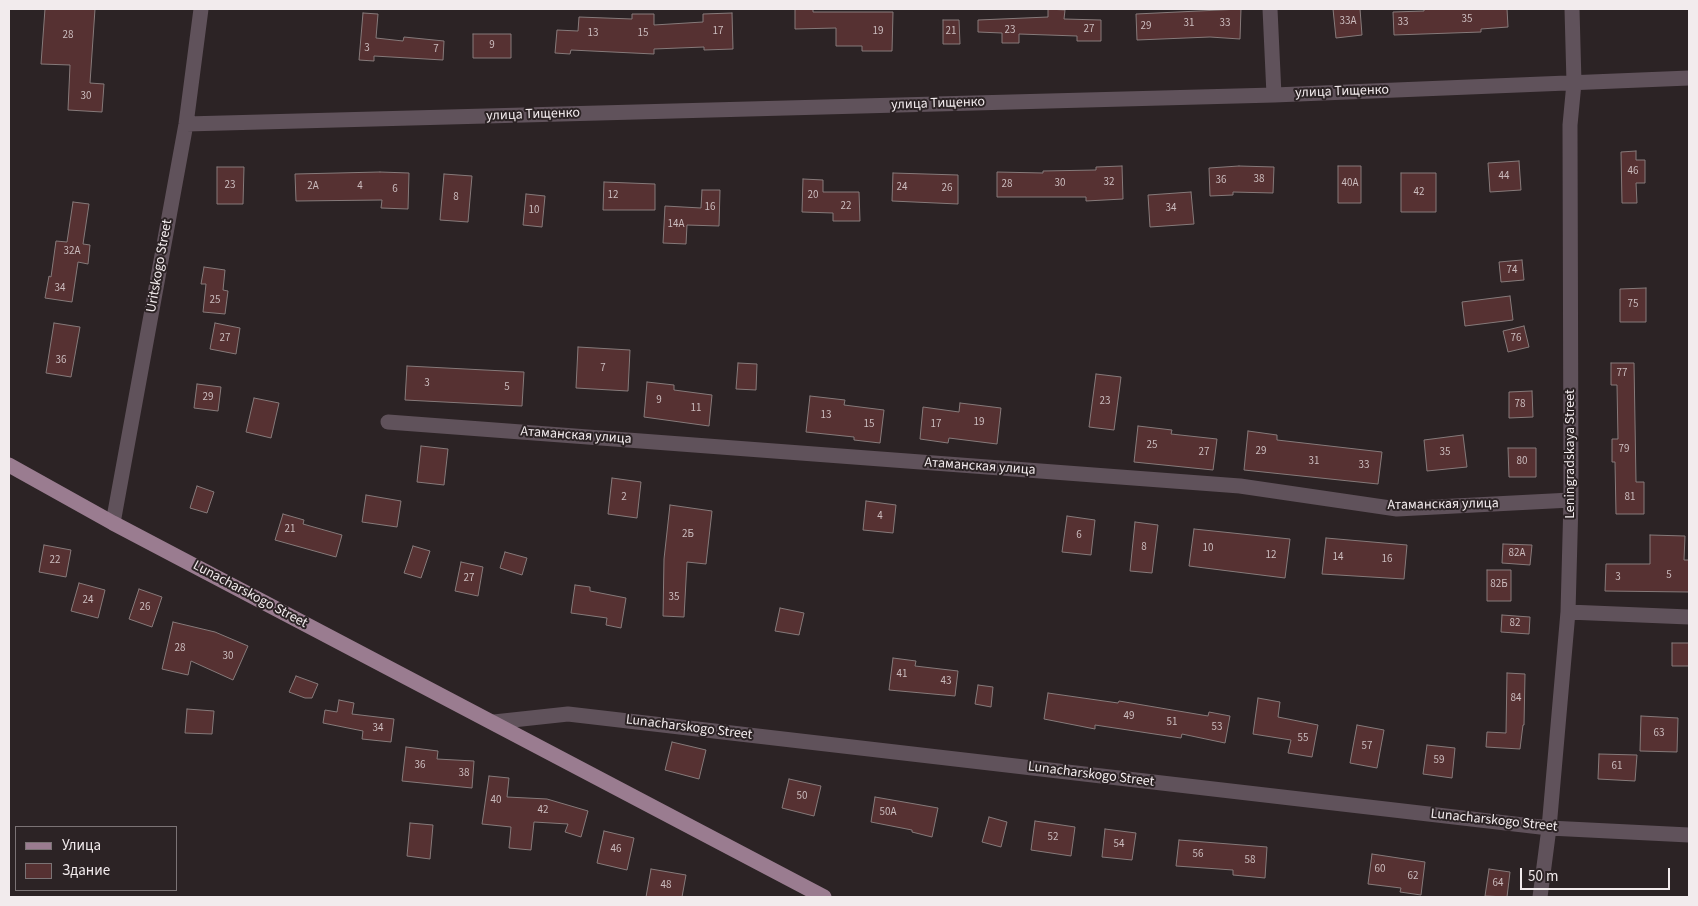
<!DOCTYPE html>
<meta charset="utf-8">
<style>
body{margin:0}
#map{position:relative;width:1698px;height:906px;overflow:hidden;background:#2c2325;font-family:"Source Sans 3",sans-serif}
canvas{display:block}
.frame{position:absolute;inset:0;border:10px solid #f2ebed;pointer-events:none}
.legend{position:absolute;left:15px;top:826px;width:162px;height:65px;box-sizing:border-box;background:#2c2325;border:1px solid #7b7375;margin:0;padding:6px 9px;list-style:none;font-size:15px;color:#f2ebed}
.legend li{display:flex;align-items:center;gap:10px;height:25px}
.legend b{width:25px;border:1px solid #7b7375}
.scale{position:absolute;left:1520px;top:868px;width:150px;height:22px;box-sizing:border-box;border:2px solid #f2ebed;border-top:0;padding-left:6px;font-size:15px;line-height:18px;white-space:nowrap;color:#f2ebed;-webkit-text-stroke:4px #2c2325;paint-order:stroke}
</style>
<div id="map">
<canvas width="1698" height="906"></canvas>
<div class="frame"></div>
<ul class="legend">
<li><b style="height:6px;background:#9a7c90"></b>Улица</li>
<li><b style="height:14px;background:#563132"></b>Здание</li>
</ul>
<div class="scale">50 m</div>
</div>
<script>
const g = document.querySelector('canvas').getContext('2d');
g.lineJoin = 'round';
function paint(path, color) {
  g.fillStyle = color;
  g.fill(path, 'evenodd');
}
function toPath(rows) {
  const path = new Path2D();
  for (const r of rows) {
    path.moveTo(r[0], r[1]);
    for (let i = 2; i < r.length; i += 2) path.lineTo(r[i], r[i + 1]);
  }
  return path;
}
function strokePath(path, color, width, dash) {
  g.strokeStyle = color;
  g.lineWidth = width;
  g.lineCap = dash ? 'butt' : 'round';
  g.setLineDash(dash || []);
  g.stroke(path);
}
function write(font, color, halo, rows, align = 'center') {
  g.font = font + ' "Source Sans 3",sans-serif';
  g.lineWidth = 4;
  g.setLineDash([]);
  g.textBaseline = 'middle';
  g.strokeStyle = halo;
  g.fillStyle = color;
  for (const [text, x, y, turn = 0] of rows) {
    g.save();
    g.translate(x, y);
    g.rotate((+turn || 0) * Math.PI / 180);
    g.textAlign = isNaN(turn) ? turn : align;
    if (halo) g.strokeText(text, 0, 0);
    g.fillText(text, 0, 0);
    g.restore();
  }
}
const building = toPath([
 [45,9,95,9,90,83,104,84,102,112,68,110,70,65,41,64,45,9],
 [795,9,813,9,813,12,893,12,892,51,862,51,862,46,836,46,836,28,795,29,795,9],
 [1048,9,1065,10,1064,19,1101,20,1101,41,1077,41,1077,36,1019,34,1019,43,1002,43,1002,33,978,32,978,20,1048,17,1048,9],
 [1241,9,1240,39,1210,37,1137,40,1136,14,1241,9],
 [1333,9,1360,9,1362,35,1336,38,1333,9],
 [1424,9,1507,9,1508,27,1481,29,1481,32,1394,35,1393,12,1424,11,1424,9],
 [363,13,378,14,376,38,403,41,404,37,444,41,443,60,374,56,374,61,359,60,363,13],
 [732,13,733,49,704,50,704,47,654,49,654,54,571,50,570,54,555,53,557,30,578,31,579,17,632,19,632,14,654,14,654,25,703,22,703,14,732,13],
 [943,20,959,20,960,44,943,44,943,20],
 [473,34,511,34,511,58,473,58,473,34],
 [1636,151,1636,160,1645,160,1645,183,1636,183,1637,203,1622,203,1621,152,1636,151],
 [1519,161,1521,190,1490,192,1488,163,1519,161],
 [1122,166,1123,199,1086,201,1086,197,997,197,997,172,1043,173,1043,171,1096,170,1096,167,1122,166],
 [1239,166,1274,167,1273,193,1233,192,1233,195,1210,196,1209,168,1239,166],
 [1338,166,1361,166,1361,203,1338,203,1338,166],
 [217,167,244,167,243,204,217,204,217,167],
 [380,172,409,173,408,209,381,208,382,200,296,201,295,174,380,172],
 [893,173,958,175,958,204,892,201,893,173],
 [1401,173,1436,173,1436,212,1401,212,1401,173],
 [444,174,472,176,468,222,440,220,444,174],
 [803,179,823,180,823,192,859,192,860,221,833,221,833,213,802,212,803,179],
 [604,182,655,184,655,210,603,210,604,182],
 [702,190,720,190,719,226,687,225,686,244,663,243,665,206,701,208,702,190],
 [1191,192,1194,224,1150,227,1148,195,1191,192],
 [526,194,545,196,542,227,523,225,526,194],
 [73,202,89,204,83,244,90,245,88,264,78,262,72,302,45,298,49,276,51,277,56,241,67,242,73,202],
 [1522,260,1524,280,1501,282,1499,262,1522,260],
 [204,267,225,270,223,290,228,291,225,314,203,312,206,284,201,284,204,267],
 [1646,288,1646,322,1620,322,1620,289,1646,288],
 [1510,296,1513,320,1465,326,1462,302,1510,296],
 [54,323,80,327,71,377,46,373,54,323],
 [215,323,240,328,236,354,210,349,215,323],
 [1524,326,1529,347,1508,352,1503,331,1524,326],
 [578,347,630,350,628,391,576,388,578,347],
 [738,363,757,364,756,390,736,389,738,363],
 [1611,363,1634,363,1636,482,1644,482,1644,514,1616,514,1615,462,1612,462,1612,439,1618,439,1617,385,1611,385,1611,363],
 [407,366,524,372,522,406,405,400,407,366],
 [1096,374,1121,377,1114,430,1089,427,1096,374],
 [647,382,674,385,674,390,712,395,709,426,644,417,647,382],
 [197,384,221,387,218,411,194,408,197,384],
 [1532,391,1533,417,1509,418,1509,392,1532,391],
 [810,396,845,400,844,405,884,410,880,443,854,440,854,437,806,432,810,396],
 [254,398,279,403,271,438,246,432,254,398],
 [960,403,1001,408,997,444,949,438,948,443,920,439,923,407,959,412,960,403],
 [1138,426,1172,430,1171,434,1217,439,1213,470,1134,462,1138,426],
 [1248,431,1277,435,1277,440,1382,452,1378,484,1244,470,1248,431],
 [1463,435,1467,467,1427,471,1424,440,1463,435],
 [421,446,448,449,444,485,417,482,421,446],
 [1508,448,1536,448,1536,477,1509,477,1508,448],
 [612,478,641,482,637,518,608,514,612,478],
 [197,486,214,492,207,513,190,508,197,486],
 [366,495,401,501,397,527,362,522,366,495],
 [866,501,896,505,893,533,863,530,866,501],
 [670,505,712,511,706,564,687,562,684,617,663,616,664,559,670,505],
 [283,514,304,520,303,524,342,535,336,557,275,540,283,514],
 [1067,516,1095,520,1091,555,1062,552,1067,516],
 [1135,522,1158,525,1152,573,1130,571,1135,522],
 [1194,529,1290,539,1285,578,1189,566,1194,529],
 [1650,535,1685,536,1684,560,1689,560,1689,592,1605,591,1606,564,1650,564,1650,535],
 [1326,538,1407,545,1404,579,1322,574,1326,538],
 [1503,544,1532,545,1530,565,1502,563,1503,544],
 [44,545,71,550,66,577,39,572,44,545],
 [413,546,430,551,421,578,404,573,413,546],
 [505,552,527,558,522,575,500,568,505,552],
 [461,562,483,567,478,596,455,591,461,562],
 [1487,570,1511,570,1511,601,1487,601,1487,570],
 [79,583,105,590,98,618,71,611,79,583],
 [575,585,590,587,590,591,626,598,621,628,606,625,607,618,571,613,575,585],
 [139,589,162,597,152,627,129,619,139,589],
 [780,608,804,613,799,635,775,631,780,608],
 [1502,615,1530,617,1529,634,1501,632,1502,615],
 [173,622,215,632,248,646,233,680,191,661,188,675,162,669,173,622],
 [1672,643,1689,643,1689,666,1672,666,1672,643],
 [893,658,916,661,915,666,958,671,955,696,889,690,893,658],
 [1507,673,1525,674,1524,725,1523,725,1520,749,1486,747,1487,732,1506,733,1507,673],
 [296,676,318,684,312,698,305,698,289,692,296,676],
 [978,685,993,687,991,707,975,704,978,685],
 [1048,693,1118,703,1119,701,1208,716,1209,712,1230,716,1225,743,1182,734,1181,738,1095,725,1095,729,1044,719,1048,693],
 [1258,698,1280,702,1278,717,1318,725,1312,757,1288,753,1291,740,1253,734,1258,698],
 [339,700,354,703,352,714,394,719,391,742,362,739,363,731,323,723,325,710,337,712,339,700],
 [187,709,214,711,212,734,185,733,187,709],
 [1641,716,1678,718,1677,752,1640,751,1641,716],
 [1357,725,1384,730,1377,768,1350,763,1357,725],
 [672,742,706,750,699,779,665,770,672,742],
 [1427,745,1455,748,1452,778,1423,774,1427,745],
 [406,747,438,751,437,759,474,761,472,788,402,781,406,747],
 [1599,754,1637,755,1635,781,1598,779,1599,754],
 [489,776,509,778,507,797,547,799,588,811,581,837,565,832,568,824,534,822,531,850,509,848,511,827,482,824,489,776],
 [789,779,821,786,814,816,782,808,789,779],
 [875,797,938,808,932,837,912,832,912,830,871,822,875,797],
 [989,817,1007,822,1001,847,982,842,989,817],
 [1035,821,1075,827,1071,856,1031,850,1035,821],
 [410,823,433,825,430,859,407,856,410,823],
 [1105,829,1136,833,1132,860,1102,857,1105,829],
 [604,831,634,838,627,870,597,863,604,831],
 [1179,840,1267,847,1265,878,1233,875,1233,870,1176,866,1179,840],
 [1372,854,1425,862,1421,895,1400,892,1401,888,1368,884,1372,854],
 [651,869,686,875,682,897,646,897,651,869],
 [1489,869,1510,872,1507,897,1485,896,1489,869]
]);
const minor = toPath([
 [1270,9,1274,95],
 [186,124,1274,95,1689,78],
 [388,422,1240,486,1397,509,1571,500],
 [113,523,186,124,201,9],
 [1568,612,1689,617],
 [494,722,568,714,1549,828,1689,835],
 [1540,897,1549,828,1568,612,1571,500,1570,125,1574,83,1572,9]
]);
const major = toPath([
 [9,465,113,523,824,897]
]);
const numberNames = [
 ["35",1467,20],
 ["33А",1348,22],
 ["33",1403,23],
 ["31",1189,24],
 ["33",1225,24],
 ["29",1146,27],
 ["27",1089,30],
 ["23",1010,31],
 ["17",718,32],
 ["19",878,32],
 ["21",951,32],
 ["13",593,34],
 ["15",643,34],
 ["28",68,36],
 ["9",492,46],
 ["3",367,49],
 ["7",436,50],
 ["30",86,97],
 ["46",1633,172],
 ["44",1504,177],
 ["38",1259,180],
 ["36",1221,181],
 ["32",1109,183],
 ["30",1060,184],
 ["40А",1350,184],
 ["28",1007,185],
 ["23",230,186],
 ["2А",313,187],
 ["4",360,187],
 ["24",902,188],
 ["26",947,189],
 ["6",395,190],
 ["42",1419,193],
 ["12",613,196],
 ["20",813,196],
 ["8",456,198],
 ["22",846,207],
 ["16",710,208],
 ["34",1171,209],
 ["10",534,211],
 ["14А",676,225],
 ["32А",72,252],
 ["74",1512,271],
 ["34",60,289],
 ["25",215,301],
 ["75",1633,305],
 ["27",225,339],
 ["76",1516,339],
 ["36",61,361],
 ["7",603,369],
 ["77",1622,374],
 ["3",427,384],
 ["5",507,388],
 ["29",208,398],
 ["9",659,401],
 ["23",1105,402],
 ["78",1520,405],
 ["11",696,409],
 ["13",826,416],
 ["19",979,423],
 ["15",869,425],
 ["17",936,425],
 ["25",1152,446],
 ["79",1624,450],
 ["29",1261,452],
 ["27",1204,453],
 ["35",1445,453],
 ["31",1314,462],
 ["80",1522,462],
 ["33",1364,466],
 ["2",624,498],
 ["81",1630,498],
 ["4",880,517],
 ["21",290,530],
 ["2Б",688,535],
 ["6",1079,536],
 ["8",1144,548],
 ["10",1208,549],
 ["82А",1517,554],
 ["12",1271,556],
 ["14",1338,558],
 ["16",1387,560],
 ["22",55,561],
 ["5",1669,576],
 ["3",1618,578],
 ["27",469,579],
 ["82Б",1499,585],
 ["35",674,598],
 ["24",88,601],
 ["26",145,608],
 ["82",1515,624],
 ["28",180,649],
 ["30",228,657],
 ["41",902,675],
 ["43",946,682],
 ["84",1516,699],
 ["49",1129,717],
 ["51",1172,723],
 ["53",1217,728],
 ["34",378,729],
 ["63",1659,734],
 ["55",1303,739],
 ["57",1367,747],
 ["59",1439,761],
 ["36",420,766],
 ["61",1617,767],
 ["38",464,774],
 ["50",802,797],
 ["40",496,801],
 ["42",543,811],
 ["50А",888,813],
 ["52",1053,838],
 ["54",1119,845],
 ["46",616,850],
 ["56",1198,855],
 ["58",1250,861],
 ["60",1380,870],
 ["62",1413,877],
 ["64",1498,884],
 ["48",666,886]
];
const streetNames = [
 ["улица Тищенко",1342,92,-2],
 ["улица Тищенко",938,104,-2],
 ["улица Тищенко",533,115,-2],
 ["Uritskogo Street",160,266,-80],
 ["Атаманская улица",576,436,4],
 ["Leningradskaya Street",1571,454,-90],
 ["Атаманская улица",980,467,4],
 ["Атаманская улица",1443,505,-1],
 ["Lunacharskogo Street",250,595,28],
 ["Lunacharskogo Street",689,728,7],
 ["Lunacharskogo Street",1091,775,7],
 ["Lunacharskogo Street",1494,821,6]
];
paint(building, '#563132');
strokePath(building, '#867a7a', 1);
strokePath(minor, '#60525b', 15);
strokePath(major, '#9a7c90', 15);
write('11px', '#cbbcbe', null, numberNames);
write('14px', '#f2ebed', '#2c2325', streetNames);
</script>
